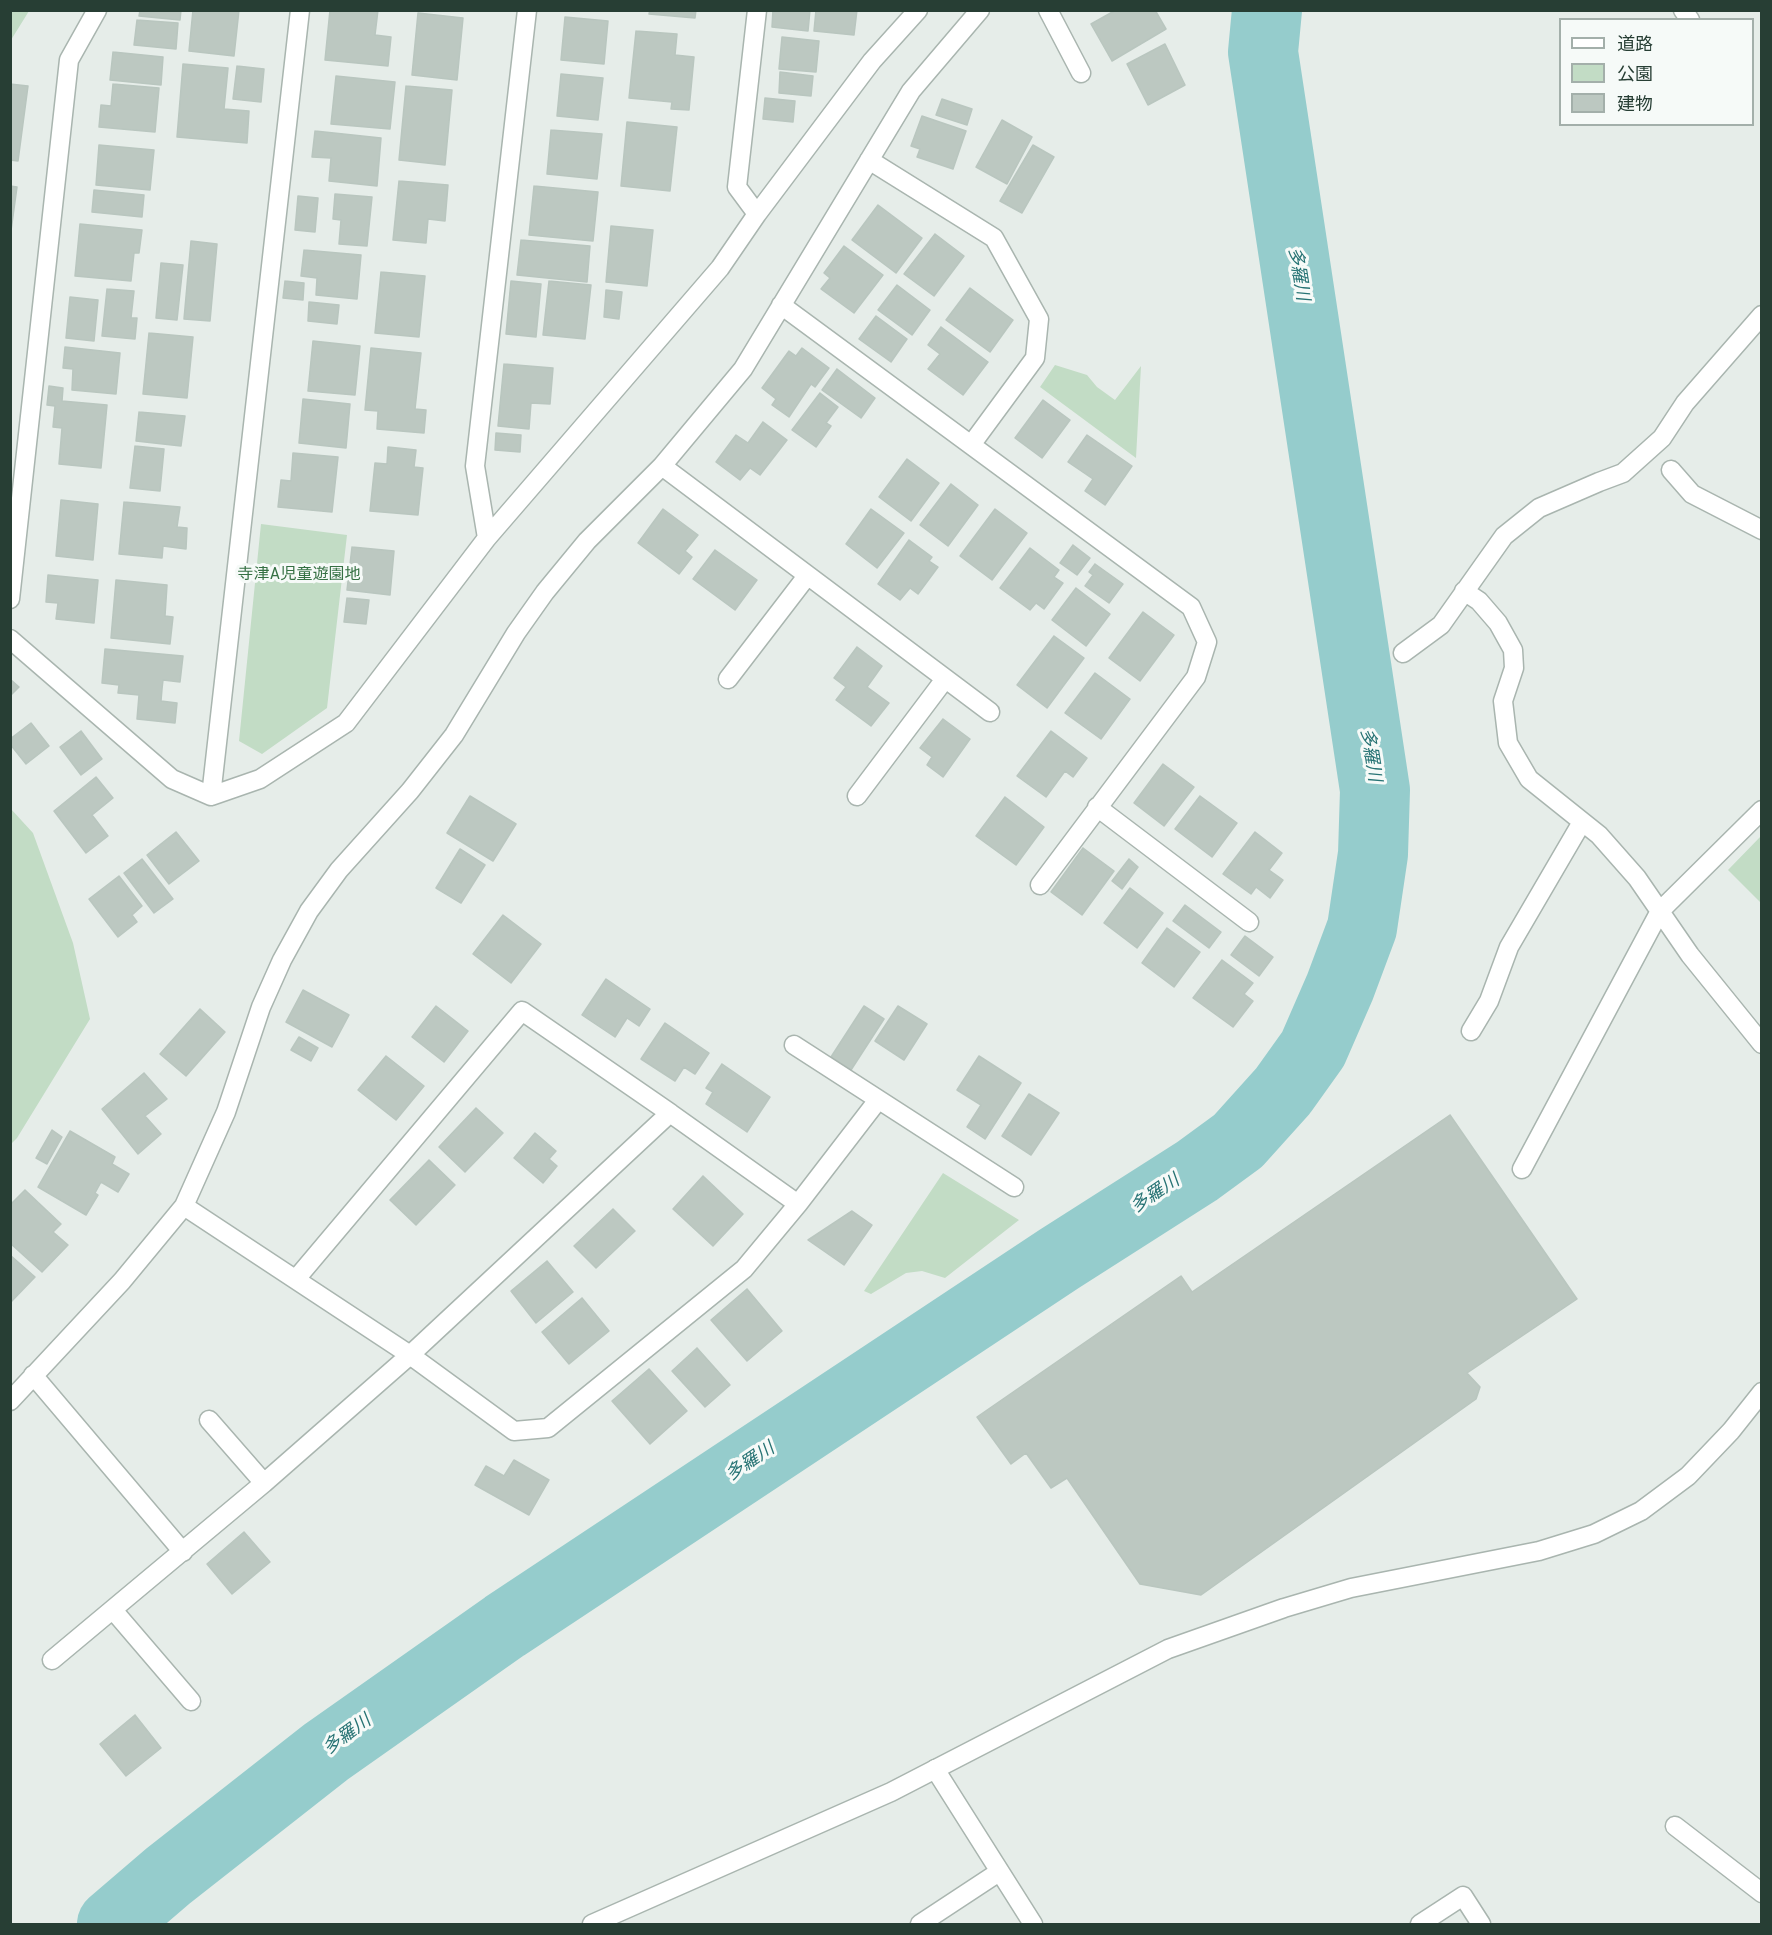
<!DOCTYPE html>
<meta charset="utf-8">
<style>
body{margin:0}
#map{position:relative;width:1772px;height:1935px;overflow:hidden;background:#e6ede9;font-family:Overpass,"Noto Sans JP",sans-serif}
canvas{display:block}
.frame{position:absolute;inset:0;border:12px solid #273e34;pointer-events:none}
.legend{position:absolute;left:1559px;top:18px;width:195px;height:108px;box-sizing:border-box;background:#f6faf8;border:2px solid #a3afaa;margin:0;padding:8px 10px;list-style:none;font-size:18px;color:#273e34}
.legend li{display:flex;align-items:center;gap:12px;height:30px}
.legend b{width:30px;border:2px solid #a3afaa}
</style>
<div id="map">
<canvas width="1772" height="1935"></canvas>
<div class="frame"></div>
<ul class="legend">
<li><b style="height:8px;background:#fff"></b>道路</li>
<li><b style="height:16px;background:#c2dcc5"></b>公園</li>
<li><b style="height:16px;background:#bcc8c1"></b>建物</li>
</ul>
</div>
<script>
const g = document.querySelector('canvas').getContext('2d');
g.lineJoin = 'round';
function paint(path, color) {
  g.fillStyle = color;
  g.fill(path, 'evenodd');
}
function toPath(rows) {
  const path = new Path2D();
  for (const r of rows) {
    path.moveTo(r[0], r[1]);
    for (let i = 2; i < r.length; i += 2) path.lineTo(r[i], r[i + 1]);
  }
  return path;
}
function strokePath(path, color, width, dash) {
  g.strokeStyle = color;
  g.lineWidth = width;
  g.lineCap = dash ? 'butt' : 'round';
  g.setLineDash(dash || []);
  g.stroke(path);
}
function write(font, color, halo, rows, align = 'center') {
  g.font = font + ' Overpass,"Noto Sans JP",sans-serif';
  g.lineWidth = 6;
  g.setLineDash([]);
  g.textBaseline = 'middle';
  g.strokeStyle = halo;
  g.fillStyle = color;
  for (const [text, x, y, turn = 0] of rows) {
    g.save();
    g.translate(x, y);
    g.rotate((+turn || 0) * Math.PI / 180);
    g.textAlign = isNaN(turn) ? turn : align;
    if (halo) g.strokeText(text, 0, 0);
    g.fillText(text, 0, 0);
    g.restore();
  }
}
const green = toPath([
 [11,10,29,11,11,40,10,11],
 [1055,365,1087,375,1097,387,1115,400,1141,366,1136,458,1040,387],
 [261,524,347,535,327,708,262,754,239,741],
 [11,809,33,833,73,943,90,1019,17,1138,11,1144],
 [1761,836,1761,903,1728,870],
 [943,1173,1019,1220,945,1278,922,1271,906,1273,871,1294,864,1291]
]);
const river = toPath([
 [112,1924,168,1876,326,1752,505,1626,1059,1259,1197,1171,1238,1141,1283,1091,1313,1049,1340,987,1362,928,1373,854,1375,790,1263,52,1267,10]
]);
const building = toPath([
 [140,10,181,10,180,20,139,16,140,10],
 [193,10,239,10,234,56,189,51,193,10],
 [330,10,378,10,375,35,391,37,388,66,325,60,330,10],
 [650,10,696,10,695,18,649,14,650,10],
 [773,10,810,10,808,31,772,27,773,10],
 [816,10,857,10,854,35,814,31,816,10],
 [1116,10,1155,10,1166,29,1112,61,1091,24,1116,10],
 [418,13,463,18,457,80,412,75,418,13],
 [565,17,608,21,604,64,561,60,565,17],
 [137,20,178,23,176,49,134,45,137,20],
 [636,31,677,34,675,55,694,57,689,110,671,109,672,102,629,98,636,31],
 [782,37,819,41,816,72,779,69,782,37],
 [1165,44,1185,85,1148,105,1127,64,1165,44],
 [113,52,163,57,161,85,110,80,113,52],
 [183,64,228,68,224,109,249,111,247,143,177,137,183,64],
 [237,66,264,69,261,102,233,99,237,66],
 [780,72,813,76,811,96,779,93,780,72],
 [561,74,603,78,598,120,557,116,561,74],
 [336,76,395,82,390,129,331,124,336,76],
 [10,84,28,86,18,161,10,160,10,84],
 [113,84,159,88,155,132,99,127,101,105,111,106,113,84],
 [406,86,452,90,445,165,399,160,406,86],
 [765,98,795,101,793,122,763,119,765,98],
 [942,99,972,109,967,125,936,115,942,99],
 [922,116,966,131,953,169,917,157,920,149,911,146,922,116],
 [1002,120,1032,137,1007,184,976,167,1002,120],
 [627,122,677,127,670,191,621,186,627,122],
 [551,130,602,134,597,179,547,174,551,130],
 [315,131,381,138,377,186,329,181,331,158,312,157,315,131],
 [99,145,154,150,150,190,96,185,99,145],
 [1033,145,1054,157,1022,213,1000,201,1033,145],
 [399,181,448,185,445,221,428,219,426,243,393,240,399,181],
 [10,186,17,187,10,238,10,186],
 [534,186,598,192,593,241,529,235,534,186],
 [94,190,144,195,142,217,92,212,94,190],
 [335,194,372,197,367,246,339,244,341,220,333,219,335,194],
 [298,196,318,198,315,232,295,230,298,196],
 [878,205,922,238,896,273,852,240,878,205],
 [80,224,142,230,139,253,134,253,131,281,75,276,80,224],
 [611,226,653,230,647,286,606,282,611,226],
 [935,234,964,256,934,296,904,274,935,234],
 [521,240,590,246,587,282,517,275,521,240],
 [191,241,217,244,210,321,184,319,191,241],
 [844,246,883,275,854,313,821,289,830,278,824,273,844,246],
 [304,250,361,255,357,299,316,295,317,278,301,276,304,250],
 [161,263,183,265,177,320,156,318,161,263],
 [381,272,425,276,419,337,375,333,381,272],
 [285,281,304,283,303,300,283,298,285,281],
 [511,281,541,284,536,337,506,334,511,281],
 [549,281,591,285,585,339,543,335,549,281],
 [897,285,930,310,912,335,878,310,897,285],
 [970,288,1013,320,990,352,946,320,970,288],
 [107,289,134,291,131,318,137,318,135,339,102,336,107,289],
 [606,290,622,292,619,319,604,317,606,290],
 [70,297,98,300,94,341,66,338,70,297],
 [309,302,339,305,337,324,308,321,309,302],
 [876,316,907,339,891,362,859,339,876,316],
 [941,327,988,362,963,395,928,369,940,354,928,345,941,327],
 [149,333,193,337,187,398,143,394,149,333],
 [313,341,360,346,355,395,308,391,313,341],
 [65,347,120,353,116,394,72,390,73,369,63,368,65,347],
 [371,348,421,353,415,409,426,410,424,433,377,429,378,411,365,410,371,348],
 [802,348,829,368,815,387,811,384,789,417,772,405,776,399,762,388,789,351,796,356,802,348],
 [504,364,553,368,550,404,531,403,529,429,498,426,504,364],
 [837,369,875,398,861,418,822,390,837,369],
 [49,386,63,388,62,401,107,405,101,468,59,464,62,428,53,427,55,406,47,405,49,386],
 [820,393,838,407,826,423,831,426,816,447,792,430,820,393],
 [303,399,350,404,346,448,299,443,303,399],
 [1043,400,1070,420,1042,458,1015,438,1043,400],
 [139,412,185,416,181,446,136,441,139,412],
 [763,422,787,440,760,475,750,468,740,480,716,462,736,435,748,443,763,422],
 [496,433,521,435,520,452,495,450,496,433],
 [1087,435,1132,466,1105,505,1085,491,1093,479,1068,462,1087,435],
 [135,446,164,449,160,491,130,488,135,446],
 [388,447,416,450,414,467,423,468,418,515,370,511,375,463,387,464,388,447],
 [293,453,338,457,332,512,278,507,281,480,291,481,293,453],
 [907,459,939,483,911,521,879,497,907,459],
 [951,484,978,505,948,546,920,525,951,484],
 [61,500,98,504,93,560,56,556,61,500],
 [124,502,180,507,177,527,187,528,186,549,163,546,162,558,119,554,124,502],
 [663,509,698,535,685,551,692,557,679,574,638,543,663,509],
 [871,509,904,533,877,568,846,544,871,509],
 [995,509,1027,533,992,580,960,556,995,509],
 [909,540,932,557,929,561,938,567,918,594,910,588,900,600,878,584,909,540],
 [1073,545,1090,558,1077,575,1060,563,1073,545],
 [352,547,394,551,390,595,347,590,352,547],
 [1030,548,1059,570,1054,577,1063,583,1044,609,1036,603,1030,610,1000,588,1030,548],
 [715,550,757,580,735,610,693,579,715,550],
 [1095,564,1123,584,1109,603,1085,586,1093,575,1089,572,1095,564],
 [48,575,98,580,94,623,56,619,58,603,46,602,48,575],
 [116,580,167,585,165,616,173,617,170,644,111,638,116,580],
 [1076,588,1110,614,1086,646,1052,620,1076,588],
 [347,598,369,600,366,624,344,622,347,598],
 [1143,612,1174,635,1140,681,1109,658,1143,612],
 [1054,636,1084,658,1047,708,1017,685,1054,636],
 [857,647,882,666,867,687,889,703,871,726,836,700,846,687,834,678,857,647],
 [105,649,183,656,180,682,163,680,162,689,161,701,177,703,175,723,137,719,139,695,118,693,119,685,102,683,105,649],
 [1095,673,1130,699,1101,739,1065,713,1095,673],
 [10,679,19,687,10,696,10,679],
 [943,719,970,739,943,777,927,765,932,757,920,748,943,719],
 [31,723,49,746,26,764,10,744,10,739,31,723],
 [81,731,102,759,81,775,60,747,81,731],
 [1051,731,1087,758,1073,777,1065,771,1046,797,1017,776,1051,731],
 [1163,764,1194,787,1164,826,1134,803,1163,764],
 [96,777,113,798,92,815,108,836,86,853,54,811,96,777],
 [470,796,516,824,493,861,447,833,470,796],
 [1200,796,1237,823,1212,857,1175,829,1200,796],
 [1005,797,1044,827,1016,865,976,836,1005,797],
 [176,832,199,861,169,884,147,855,176,832],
 [1255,832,1282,853,1269,870,1283,880,1270,898,1256,887,1251,894,1223,874,1255,832],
 [1083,848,1114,871,1082,915,1051,892,1083,848],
 [460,849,485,865,461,903,436,888,460,849],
 [142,859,173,899,154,913,124,873,142,859],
 [1129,859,1138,867,1122,889,1112,881,1129,859],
 [119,876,142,906,132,915,137,922,118,937,89,899,119,876],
 [1130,888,1163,913,1137,948,1104,923,1130,888],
 [1185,905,1221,932,1209,948,1173,921,1185,905],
 [503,915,541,944,511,983,473,954,503,915],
 [1167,928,1200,952,1174,987,1142,963,1167,928],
 [1245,936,1273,957,1259,976,1231,955,1245,936],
 [1222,960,1253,983,1244,994,1253,1001,1233,1027,1193,998,1222,960],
 [606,979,650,1009,639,1026,627,1018,615,1037,582,1015,606,979],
 [303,990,349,1015,332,1047,286,1022,303,990],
 [436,1006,468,1031,444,1062,412,1037,436,1006],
 [864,1006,884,1019,851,1070,831,1057,864,1006],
 [898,1006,927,1024,904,1060,875,1041,898,1006],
 [200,1009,225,1032,186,1076,160,1054,200,1009],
 [665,1023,709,1053,695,1074,684,1067,675,1081,641,1059,665,1023],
 [299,1037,318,1048,311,1061,291,1050,299,1037],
 [386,1056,424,1086,396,1120,358,1090,386,1056],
 [979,1056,1021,1083,985,1139,967,1127,981,1105,957,1090,979,1056],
 [722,1064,770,1097,747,1132,706,1104,713,1092,706,1088,722,1064],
 [144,1073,167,1099,145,1116,161,1134,138,1154,102,1109,144,1073],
 [1029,1094,1059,1113,1031,1155,1002,1136,1029,1094],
 [476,1108,503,1133,465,1172,439,1147,476,1108],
 [1450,1115,1577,1299,1467,1373,1480,1387,1476,1399,1201,1595,1140,1584,1067,1478,1051,1488,1026,1453,1011,1464,977,1417,1181,1276,1192,1292,1450,1115],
 [52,1130,62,1137,47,1164,36,1158,52,1130],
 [70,1131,115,1157,112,1164,129,1174,118,1192,101,1182,95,1193,98,1195,86,1215,38,1187,70,1131],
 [535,1133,556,1151,549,1159,557,1166,543,1183,514,1158,535,1133],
 [429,1160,455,1185,416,1225,390,1200,429,1160],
 [703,1176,743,1214,713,1246,673,1209,703,1176],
 [25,1190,61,1224,53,1232,68,1245,42,1272,10,1243,10,1205,25,1190],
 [613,1209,635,1231,596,1268,574,1246,613,1209],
 [852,1211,872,1225,844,1265,808,1240,852,1211],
 [10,1255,35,1277,10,1303,10,1255],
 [547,1261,573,1292,536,1323,511,1291,547,1261],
 [747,1289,782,1331,747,1361,711,1320,747,1289],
 [582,1298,609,1331,569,1364,542,1332,582,1298],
 [697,1348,730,1385,705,1407,672,1371,697,1348],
 [649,1369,687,1411,650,1444,612,1401,649,1369],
 [514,1460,549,1480,529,1515,475,1485,486,1466,504,1476,514,1460],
 [244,1532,270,1562,232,1594,207,1564,244,1532],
 [135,1715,161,1748,126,1776,100,1744,135,1715]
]);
const minor = toPath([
 [757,10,737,187,757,214],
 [1048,10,1081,73],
 [1683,10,1690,20],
 [869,160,994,238,1039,319,1035,358,971,445],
 [781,305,1191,607,1207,642,1196,677,1040,885],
 [662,466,990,712],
 [1671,470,1692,494,1762,530],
 [487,538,475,466,527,10],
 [1464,591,1479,601,1498,623,1513,650,1514,668,1503,701,1508,743,1529,779,1599,835,1637,878,1690,955,1762,1044],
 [10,599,69,60,97,10],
 [10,639,172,779,211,796,260,779,346,723,487,538,720,268,757,214,872,61,918,10],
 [1403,653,1441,625,1504,536,1539,508,1599,482,1623,473,1662,438,1685,403,1762,315],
 [728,679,807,576],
 [211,796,300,10],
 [857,796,945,679],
 [1097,807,1249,922],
 [1471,1031,1489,1001,1509,947,1582,822],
 [794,1045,1014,1187],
 [670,1113,798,1204],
 [1522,1169,1660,911,1762,810],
 [184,1206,410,1355,514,1431,548,1428,744,1269,798,1204,878,1100],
 [33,1375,183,1552],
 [10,1401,122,1281,184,1206,226,1112,261,1007,282,960,309,911,339,870,410,791,454,735,516,633,545,592,587,541,662,466,743,369,911,91,980,10],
 [209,1420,264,1483],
 [113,1610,191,1701],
 [52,1660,264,1483,410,1355,670,1113,522,1011,296,1279],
 [935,1769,1033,1924],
 [1675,1826,1762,1893],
 [920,1924,999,1872],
 [1420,1924,1463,1896,1481,1924]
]);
const tertiary = toPath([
 [592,1924,891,1792,1168,1649,1284,1608,1351,1588,1539,1551,1594,1534,1641,1511,1688,1476,1731,1431,1762,1392]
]);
const parkNames = [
 ["寺津A児童遊園地",299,576]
];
const waterNames = [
 ["多羅川",1297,274,81],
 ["多羅川",1369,755,81],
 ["多羅川",1156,1195,-34],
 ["多羅川",751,1463,-34],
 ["多羅川",348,1736,-36]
];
paint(green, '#c2dcc5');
strokePath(river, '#95cccc', 70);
paint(building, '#bcc8c1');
strokePath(building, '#b9c6bf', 1.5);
strokePath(minor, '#a9b5af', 21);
strokePath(tertiary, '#a9b5af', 21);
strokePath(minor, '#fff', 18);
strokePath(tertiary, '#fff', 18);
write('16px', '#357043', '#f6faf8', parkNames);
write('italic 18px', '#277374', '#f6faf8', waterNames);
</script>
